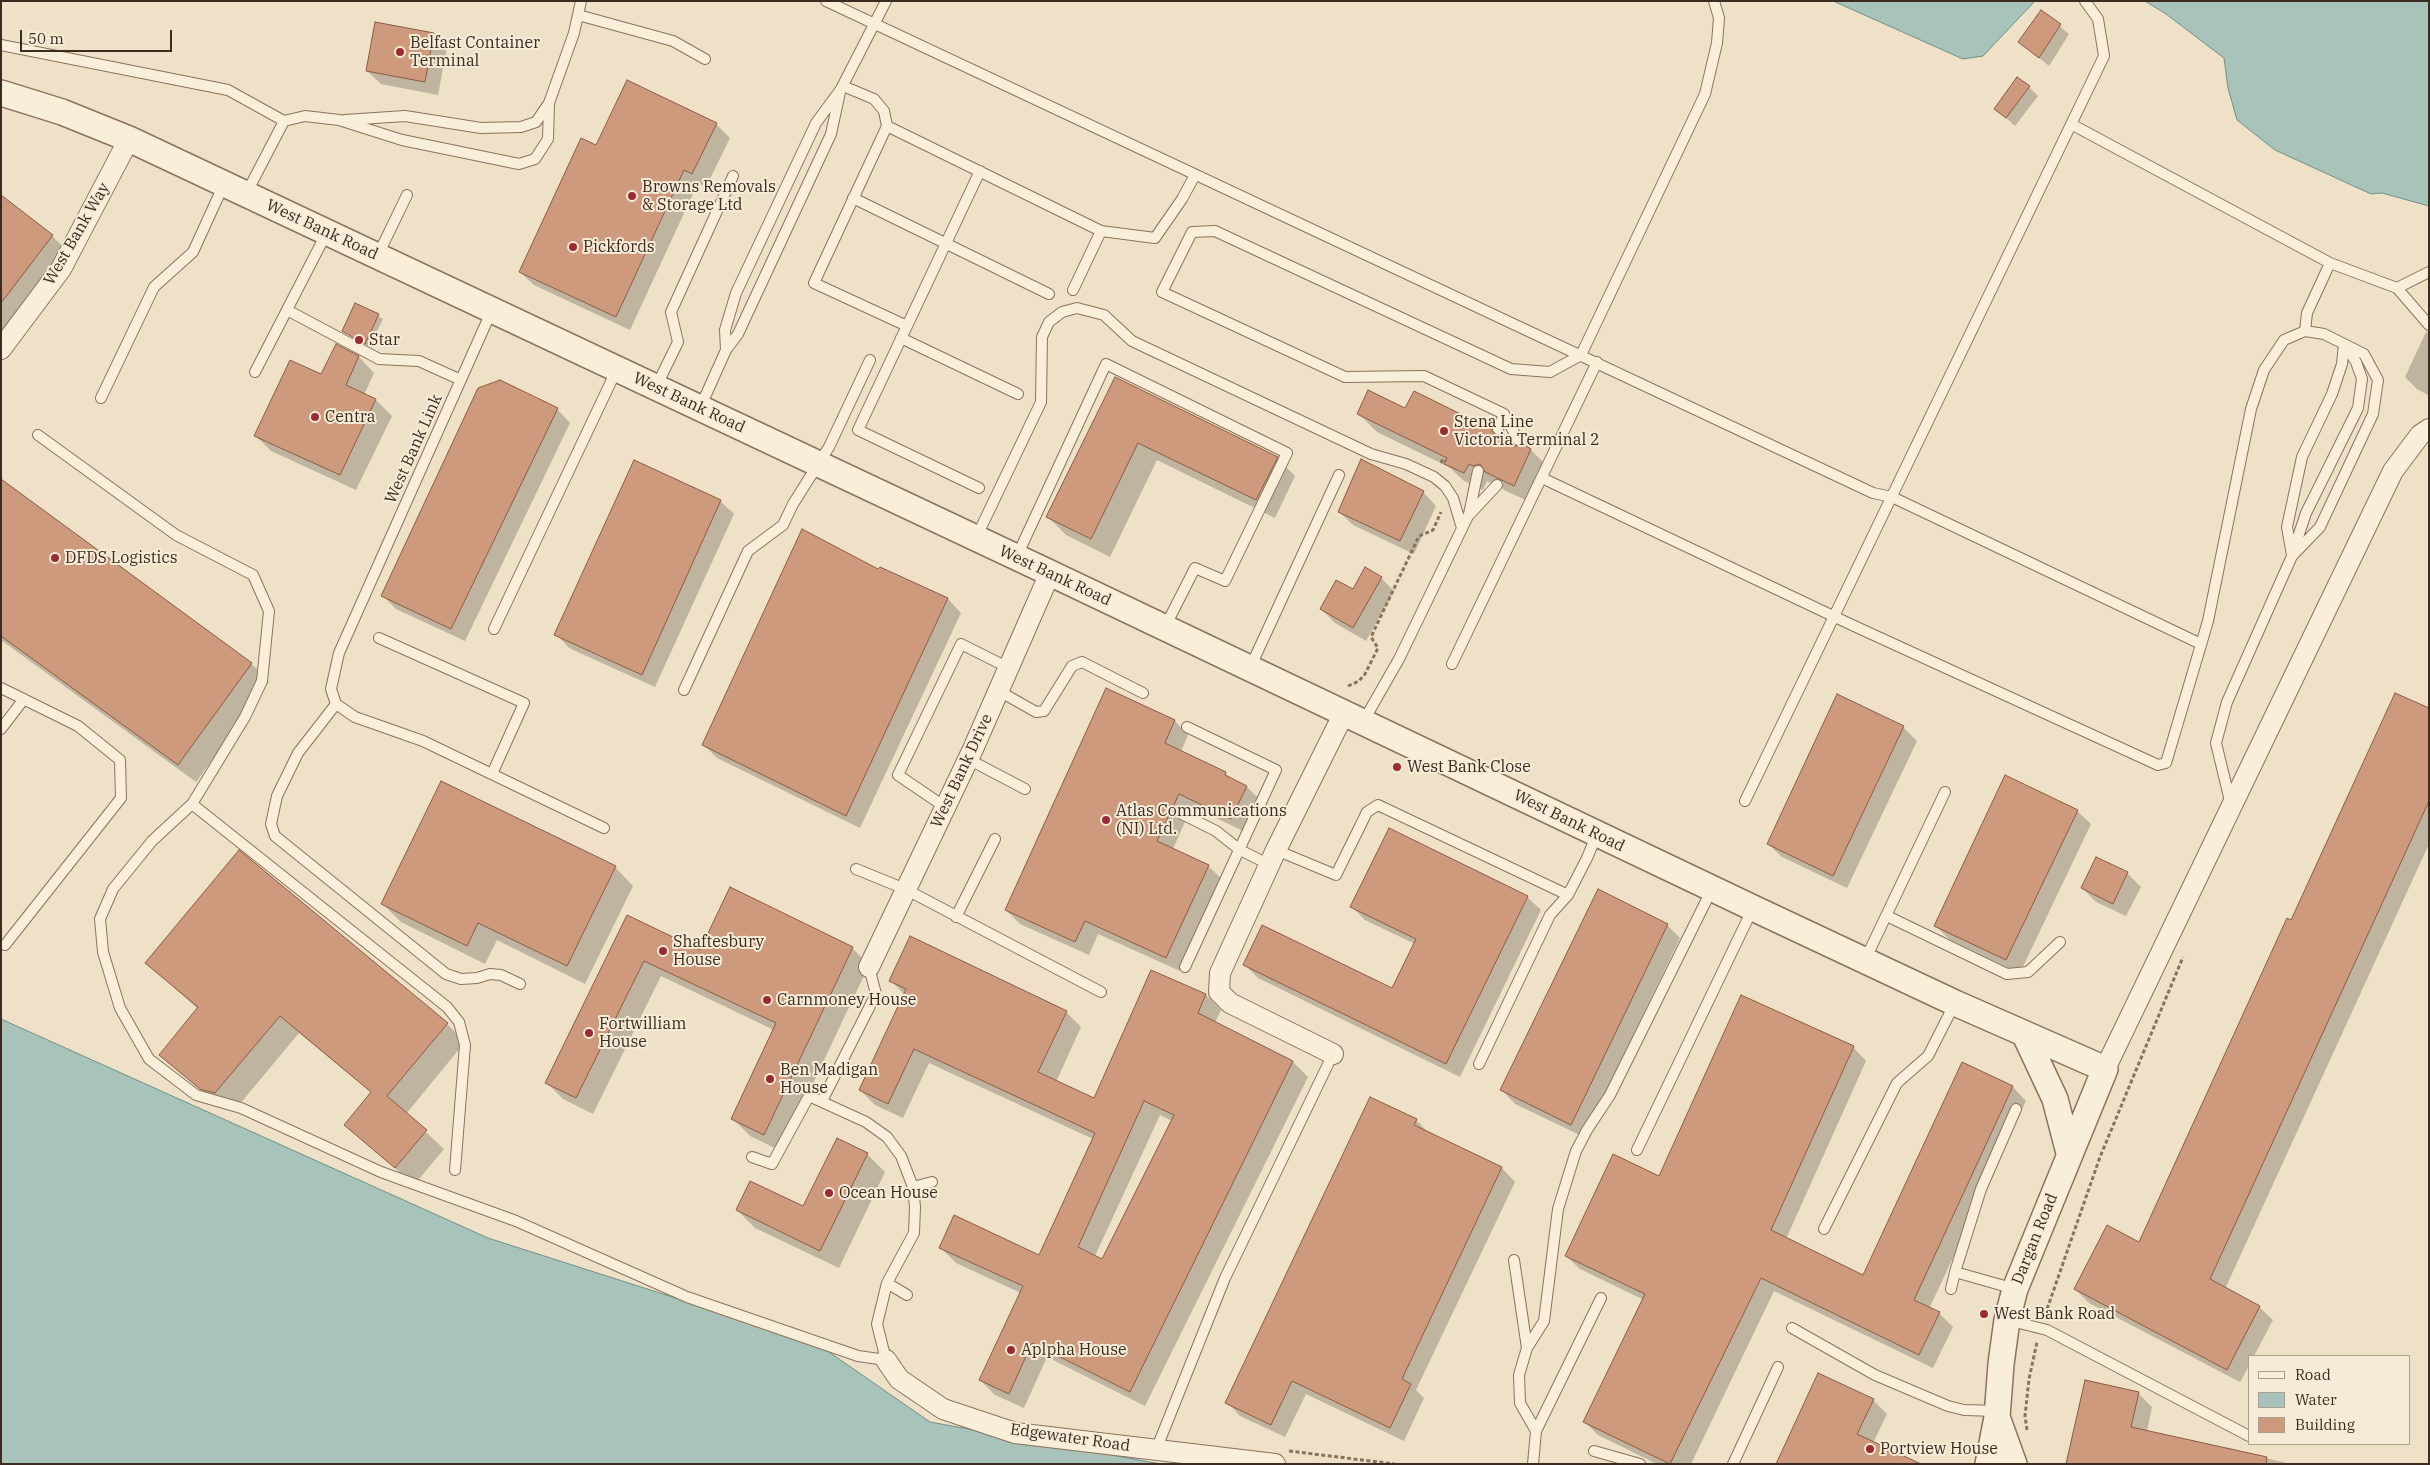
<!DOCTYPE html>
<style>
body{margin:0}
#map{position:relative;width:2430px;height:1465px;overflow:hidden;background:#efe1c7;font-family:"IBM Plex Serif",serif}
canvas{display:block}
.frame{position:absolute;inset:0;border:2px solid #3b2b20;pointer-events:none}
.legend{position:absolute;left:2248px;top:1355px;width:162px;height:90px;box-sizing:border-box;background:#f6ebd7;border:1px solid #ab9e8e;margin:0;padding:6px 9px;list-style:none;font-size:15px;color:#3b2b20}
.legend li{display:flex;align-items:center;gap:10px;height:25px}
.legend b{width:25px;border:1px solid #ab9e8e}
.scale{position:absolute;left:20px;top:30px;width:152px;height:22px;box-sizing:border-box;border:2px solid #3b2b20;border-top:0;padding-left:6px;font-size:15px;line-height:18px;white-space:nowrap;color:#3b2b20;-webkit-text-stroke:4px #f6ebd7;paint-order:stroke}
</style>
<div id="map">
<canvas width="2430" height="1465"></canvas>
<div class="frame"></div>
<ul class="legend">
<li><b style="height:6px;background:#f9eeda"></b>Road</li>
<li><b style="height:14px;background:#a8c3b9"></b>Water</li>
<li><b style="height:14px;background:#cd9a7d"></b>Building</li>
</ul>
<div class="scale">50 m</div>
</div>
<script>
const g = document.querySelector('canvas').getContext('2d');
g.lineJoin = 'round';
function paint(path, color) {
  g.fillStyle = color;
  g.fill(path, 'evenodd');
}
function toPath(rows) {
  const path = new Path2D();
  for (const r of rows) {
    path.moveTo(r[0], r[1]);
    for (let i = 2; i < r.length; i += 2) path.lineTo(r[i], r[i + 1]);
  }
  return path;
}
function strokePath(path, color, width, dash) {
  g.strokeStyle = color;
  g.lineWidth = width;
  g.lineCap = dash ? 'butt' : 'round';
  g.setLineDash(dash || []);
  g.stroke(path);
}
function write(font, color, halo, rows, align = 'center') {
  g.font = font + ' "IBM Plex Serif",serif';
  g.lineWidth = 4;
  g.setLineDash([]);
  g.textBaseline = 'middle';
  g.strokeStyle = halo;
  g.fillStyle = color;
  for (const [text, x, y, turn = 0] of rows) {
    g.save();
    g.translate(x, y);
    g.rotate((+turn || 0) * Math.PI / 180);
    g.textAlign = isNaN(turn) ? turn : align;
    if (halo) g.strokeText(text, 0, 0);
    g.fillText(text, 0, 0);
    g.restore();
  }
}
const water = toPath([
 [1833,1,2035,1,1983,56,1963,59,1833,1],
 [2145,1,2429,1,2429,206,2382,193,2371,194,2275,150,2237,120,2228,88,2224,58,2166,14,2145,1],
 [1,1019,488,1238,816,1343,930,1422,1161,1464,1,1464,1,1019]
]);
const shadow = toPath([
 [2041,11,2069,34,2049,66,2020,42],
 [433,34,447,47,438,95,381,84,367,71],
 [2029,87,2038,96,2015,126,1995,108],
 [716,124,730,138,706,187,698,183,630,330,534,285,520,272,597,147],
 [1,197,52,236,71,254,1,345],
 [355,304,383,319,369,347,343,331],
 [2426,332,2429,333,2428,395,2417,389,2405,377],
 [336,345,359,357,374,373,364,395,376,400,392,416,356,490,271,451,255,435,322,376],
 [1115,378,1277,458,1295,476,1275,518,1157,460,1110,557,1066,535,1048,517],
 [557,409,570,423,465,641,396,609,383,596],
 [1406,410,1490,430,1497,436,1508,439,1517,447,1531,450,1549,468,1532,503,1504,490,1497,482,1492,484,1487,481,1483,490,1464,481,1449,467,1377,432,1359,414],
 [1,481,251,663,269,682,196,782,1,640],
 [1423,492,1436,506,1414,554,1353,525,1339,512],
 [720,501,734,514,655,687,569,648,556,634],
 [880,568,948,599,961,613,860,828,717,758,703,744],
 [1381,578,1394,591,1366,641,1335,623,1321,609],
 [1106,690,1175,721,1188,735,1181,752,1225,773,1231,779,1247,787,1260,800,1245,832,1192,806,1173,849,1208,866,1222,879,1180,971,1098,934,1089,955,1020,924,1006,910],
 [2429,710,2429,844,2225,1289,2259,1307,2273,1320,2254,1356,2249,1356,2249,1366,2240,1382,2089,1303,2075,1289,2140,1244,2291,921],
 [1903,727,1917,741,1847,888,1782,857,1768,844],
 [2077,811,2091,824,2020,973,1949,939,1936,926],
 [239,852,447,1024,465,1042,406,1114,444,1149,414,1185,346,1125,372,1093,299,1033,234,1111,220,1107,161,1055,198,1009,146,963],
 [615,867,633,886,585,984,497,940,485,964,401,922,383,904],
 [2127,873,2141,887,2126,916,2096,902,2082,888],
 [1527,897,1541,910,1460,1077,1258,978,1244,964,1393,990,1415,944,1365,920,1352,907],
 [628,917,701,952,852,948,869,965,781,1151,750,1136,733,1119,774,1030,661,976,593,1114,563,1099,546,1082],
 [1667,925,1680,938,1584,1137,1515,1104,1502,1090],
 [1152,971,1206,995,1221,1010,1215,1023,1293,1062,1308,1077,1145,1406,1047,1357,1024,1408,995,1395,980,1380,1021,1293,956,1263,941,1248,1040,1256,1093,1139,929,1063,903,1118,875,1105,860,1090,904,994,891,981,1066,1012,1081,1027,1056,1082,1094,1099],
 [1160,1115,1172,1121,1103,1260,1095,1256],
 [1853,1047,1866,1061,1786,1239,1863,1277,1963,1064,2013,1087,2026,1101,1929,1309,1939,1313,1953,1327,1933,1368,1774,1291,1691,1464,1657,1464,1598,1435,1585,1422,1644,1300,1580,1269,1566,1256,1660,1178],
 [1416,1120,1429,1133,1502,1168,1515,1182,1416,1390,1424,1398,1404,1441,1306,1394,1285,1437,1240,1416,1227,1402],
 [867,1154,885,1172,839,1268,755,1228,737,1210,804,1208],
 [2138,1393,2152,1407,2147,1431,2291,1464,2067,1464],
 [1873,1400,1887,1414,1873,1443,1777,1464]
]);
const building = toPath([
 [2041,10,2061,24,2039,58,2018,42,2041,10],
 [375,22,434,33,425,82,366,71,375,22],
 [2017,77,2030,86,2006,118,1994,109,2017,77],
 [627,80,717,123,692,174,684,170,616,317,519,272,581,138,596,145,627,80],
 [1,195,53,235,1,303,1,195],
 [355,303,379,314,365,344,342,331,355,303],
 [336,344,359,356,346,385,376,399,340,475,254,436,290,360,321,374,336,344],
 [1115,377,1278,457,1256,500,1138,443,1091,539,1046,517,1115,377],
 [500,380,558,408,451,629,381,596,478,388,500,380],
 [1368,390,1405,408,1414,391,1491,429,1495,435,1502,434,1509,438,1515,446,1523,444,1531,449,1514,486,1485,472,1480,464,1473,466,1469,464,1464,473,1444,464,1447,458,1357,414,1368,390],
 [1361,459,1424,491,1400,541,1338,512,1361,459],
 [634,460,721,500,642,675,554,635,634,460],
 [1,479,252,663,178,765,1,636,1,479],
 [802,529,878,569,880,567,948,598,846,816,702,745,802,529],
 [1365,567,1382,577,1353,628,1320,609,1336,580,1353,589,1365,567],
 [1106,688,1175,720,1165,743,1226,772,1225,775,1247,786,1231,819,1179,794,1157,841,1209,865,1166,958,1085,921,1075,942,1005,910,1106,688],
 [2395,693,2429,708,2429,801,2210,1279,2260,1306,2227,1370,2074,1289,2107,1225,2139,1242,2287,918,2291,920,2395,693],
 [1837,694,1904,726,1833,876,1767,844,1837,694],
 [2005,775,2078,810,2006,960,1934,926,2005,775],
 [441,781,616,866,567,966,478,923,467,946,381,904,441,781],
 [1389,828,1528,896,1446,1064,1243,965,1262,925,1392,988,1416,939,1350,907,1389,828],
 [239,850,448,1023,387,1096,427,1130,395,1168,344,1125,371,1092,280,1016,215,1093,200,1089,159,1055,198,1007,145,963,239,850],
 [2096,857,2128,872,2113,904,2081,888,2096,857],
 [730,887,853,947,764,1135,731,1119,776,1023,644,961,576,1098,545,1083,627,915,700,950,730,887],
 [1598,889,1668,924,1571,1125,1500,1090,1598,889],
 [910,936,1067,1011,1038,1072,1094,1098,1151,970,1206,994,1198,1013,1293,1061,1130,1392,1032,1343,1009,1394,979,1380,1023,1286,939,1248,954,1215,1039,1255,1095,1133,914,1049,888,1104,859,1090,906,989,889,981,910,936],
 [1144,1101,1174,1115,1102,1259,1078,1247,1144,1101],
 [1741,995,1854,1046,1771,1230,1863,1275,1962,1062,2013,1086,1914,1300,1940,1312,1919,1355,1761,1278,1670,1464,1583,1422,1645,1294,1565,1256,1613,1154,1659,1176,1741,995],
 [1370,1097,1417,1119,1414,1125,1502,1167,1402,1379,1411,1384,1390,1428,1292,1381,1271,1425,1225,1403,1370,1097],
 [837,1138,868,1153,820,1251,736,1210,750,1181,803,1206,837,1138],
 [1818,1373,1874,1399,1857,1434,1921,1464,1776,1464,1818,1373],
 [2085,1380,2139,1392,2131,1427,2267,1457,2266,1464,2066,1464,2085,1380]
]);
const path = toPath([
 [1441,463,1443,459,1446,461],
 [1348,686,1359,681,1365,674,1378,648,1371,637,1419,536,1433,530,1441,512],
 [2045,1315,2100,1157,2183,957],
 [2027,1430,2025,1416,2029,1379,2037,1342],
 [1289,1451,1395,1464]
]);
const service = toPath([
 [826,1,1873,493,1892,497,2201,644],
 [578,15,673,41,705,59],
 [1,45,228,90,284,121],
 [843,86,874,99,884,111,887,126,1101,231,1155,238,1182,199,1195,175],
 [345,120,405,116,481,128,521,127,536,122,549,103,574,33,581,1],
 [2071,124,2330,263,2397,288,2429,325],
 [887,126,814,283,907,326],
 [246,194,284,121,305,116,339,120,402,140,519,164,535,159,548,139,549,103],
 [853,198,1049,294],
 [378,255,407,195],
 [2397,288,2429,272],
 [1073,290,1101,231],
 [287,310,379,359,419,361,461,380],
 [492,310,339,653,331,689,336,704,355,717,423,741,604,828],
 [2305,331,2307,313,2330,263],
 [901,338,1018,394],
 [726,350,725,330,736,293,816,123,841,89,886,1],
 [255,372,326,234],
 [656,387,678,342,671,312,733,176],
 [101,398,154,287,193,252,224,184],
 [700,408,726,350,738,334,831,134,840,92],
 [1498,429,1504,414],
 [38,435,176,535,253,575,269,611,262,681,245,717,192,804,152,841,113,889,100,919,103,952,120,1008,149,1059,196,1095,241,1108,381,1172,516,1221,687,1297,858,1356,886,1360,877,1324,887,1283,914,1233,915,1207,913,1187,901,1156,887,1137,866,1122,809,1096,772,1164,752,1157],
 [1518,440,1504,414,1424,376,1345,377,1162,292,1192,232,1215,231,1511,369,1550,372,1581,355,1705,94,1717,43,1719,18,1714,1],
 [1542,478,1852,625,2158,765,2166,763,2208,621,2251,409,2264,370,2284,340,2305,331,2324,334,2364,354,2378,380,2373,414,2320,527,2292,556,2227,702,2216,743,2231,805],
 [979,488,858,430,980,171],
 [1470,514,1497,485],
 [976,538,1041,402,1042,337,1049,322,1062,312,1077,308,1104,315,1132,341,1371,454,1406,464,1434,477,1445,486,1453,498,1462,528],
 [2293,552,2306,513,2358,408,2362,379,2356,362,2345,345],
 [2292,555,2287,527,2302,457,2332,394,2342,364,2344,344],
 [1017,556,1106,364,1287,453,1225,581,1195,568,1165,627],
 [494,629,617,369],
 [379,638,524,703,492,774],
 [1452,664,1597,362],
 [1250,668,1339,475],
 [1,688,78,726,120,760,121,798,5,945],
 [684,690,748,551,783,525,793,504,829,447,870,360],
 [999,691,1036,712,1044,711,1072,666,1082,662,1143,693],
 [336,704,298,753,277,796,271,824,275,836,446,974,461,979,477,978,490,974,501,975,520,984],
 [1363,722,1399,659,1469,514,1478,471],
 [1,729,24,699],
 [968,759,1025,789],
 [1745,801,2104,56,2098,19,2085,1],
 [192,804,447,1007,459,1022,465,1045,455,1170],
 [945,807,898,775,961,644,1009,668],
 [1180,813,1216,831,1240,850,1270,865],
 [1276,850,1336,875,1367,812,1378,805,1568,895],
 [856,869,905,889,1101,992],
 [1887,916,2007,974,2028,972,2060,942],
 [956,917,995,839],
 [1865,960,1945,792],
 [1185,967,1276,770,1187,727],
 [1479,1064,1550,915,1568,895,1587,858,1597,834],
 [822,1101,876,994,869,967],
 [1637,1150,1753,908],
 [913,1187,932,1182],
 [1824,1229,1897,1083,1928,1056,1955,1003],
 [1514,1260,1527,1348],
 [1955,1272,1981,1189,2016,1109],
 [887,1283,907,1295],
 [1951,1289,1955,1272,2015,1289],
 [2007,1320,2047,1330,2249,1436],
 [1792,1328,1875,1375,1948,1406,1964,1410,1997,1411],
 [1536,1431,1520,1403,1519,1375,1527,1348,1544,1321,1558,1209,1576,1151,1587,1130,1610,1095,1712,889],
 [1156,1450,1225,1278,1333,1054],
 [1594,1451,1640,1464],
 [1533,1464,1536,1431,1601,1298],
 [1733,1464,1778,1367]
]);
const minor = toPath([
 [1,349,61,269,129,139],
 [869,967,973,749,1050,573],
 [1333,1054,1230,1003,1219,992,1220,973,1276,850,1344,713],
 [2105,1069,2393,471,2420,435,2429,429],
 [886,1360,899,1379,943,1409,1015,1433,1275,1464]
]);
const tertiary = toPath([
 [1,93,62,112,129,139,1050,573,1753,908,1955,1003,2105,1069,2015,1289,2007,1320,2001,1364,1997,1417,1988,1464],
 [2025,1035,2055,1099,2069,1153],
 [1997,1417,2014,1464]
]);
const markers = [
 [400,52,5,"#9a2c33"],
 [632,196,5,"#9a2c33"],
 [573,247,5,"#9a2c33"],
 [359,340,5,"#9a2c33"],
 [315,417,5,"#9a2c33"],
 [1444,431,5,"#9a2c33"],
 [55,558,5,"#9a2c33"],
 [1397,767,5,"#9a2c33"],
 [1106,820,5,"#9a2c33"],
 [663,951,5,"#9a2c33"],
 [767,1000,5,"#9a2c33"],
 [589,1033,5,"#9a2c33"],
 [770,1079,5,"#9a2c33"],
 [829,1193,5,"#9a2c33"],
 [1984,1314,5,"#9a2c33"],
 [1011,1350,5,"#9a2c33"],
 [1870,1449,5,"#9a2c33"]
];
const poiNames = [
 ["Belfast Container",410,43],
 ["Terminal",410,61],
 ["Browns Removals",642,187],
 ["& Storage Ltd",642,205],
 ["Pickfords",583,247],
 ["Star",369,340],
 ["Centra",325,417],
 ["Stena Line",1454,422],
 ["Victoria Terminal 2",1454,440],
 ["DFDS Logistics",65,558],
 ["West Bank Close",1407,767],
 ["Atlas Communications",1116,811],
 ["(NI) Ltd.",1116,829],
 ["Shaftesbury",673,942],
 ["House",673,960],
 ["Carnmoney House",777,1000],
 ["Fortwilliam",599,1024],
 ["House",599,1042],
 ["Ben Madigan",780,1070],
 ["House",780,1088],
 ["Ocean House",839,1193],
 ["West Bank Road",1994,1314],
 ["Aplpha House",1021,1350],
 ["Portview House",1880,1449]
];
const streetNames = [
 ["West Bank Road",322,230,25],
 ["West Bank Way",77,234,-60],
 ["West Bank Road",689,403,25],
 ["West Bank Link",414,449,-66],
 ["West Bank Road",1055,576,25],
 ["West Bank Drive",962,771,-65],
 ["West Bank Road",1569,821,26],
 ["Dargan Road",2035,1239,-68],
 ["Edgewater Road",1070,1438,8]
];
paint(water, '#a8c3b9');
strokePath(water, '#6e9187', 1);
paint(shadow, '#0003');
paint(building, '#cd9a7d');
strokePath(building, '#8a5a42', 1);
strokePath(service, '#8b725c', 12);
strokePath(minor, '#8b725c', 22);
strokePath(tertiary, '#8b725c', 28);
strokePath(path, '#8b725c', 3, [4, 2.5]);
strokePath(service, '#f9eeda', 10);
strokePath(minor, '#f9eeda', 20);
strokePath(tertiary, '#f9eeda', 25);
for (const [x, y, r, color] of markers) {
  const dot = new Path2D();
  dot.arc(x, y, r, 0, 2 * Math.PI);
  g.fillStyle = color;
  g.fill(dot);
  strokePath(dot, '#f6ebd7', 2);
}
write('16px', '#3b2b20', '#f6ebd7', poiNames, 'left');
write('16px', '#3b2b20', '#f6ebd7', streetNames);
</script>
